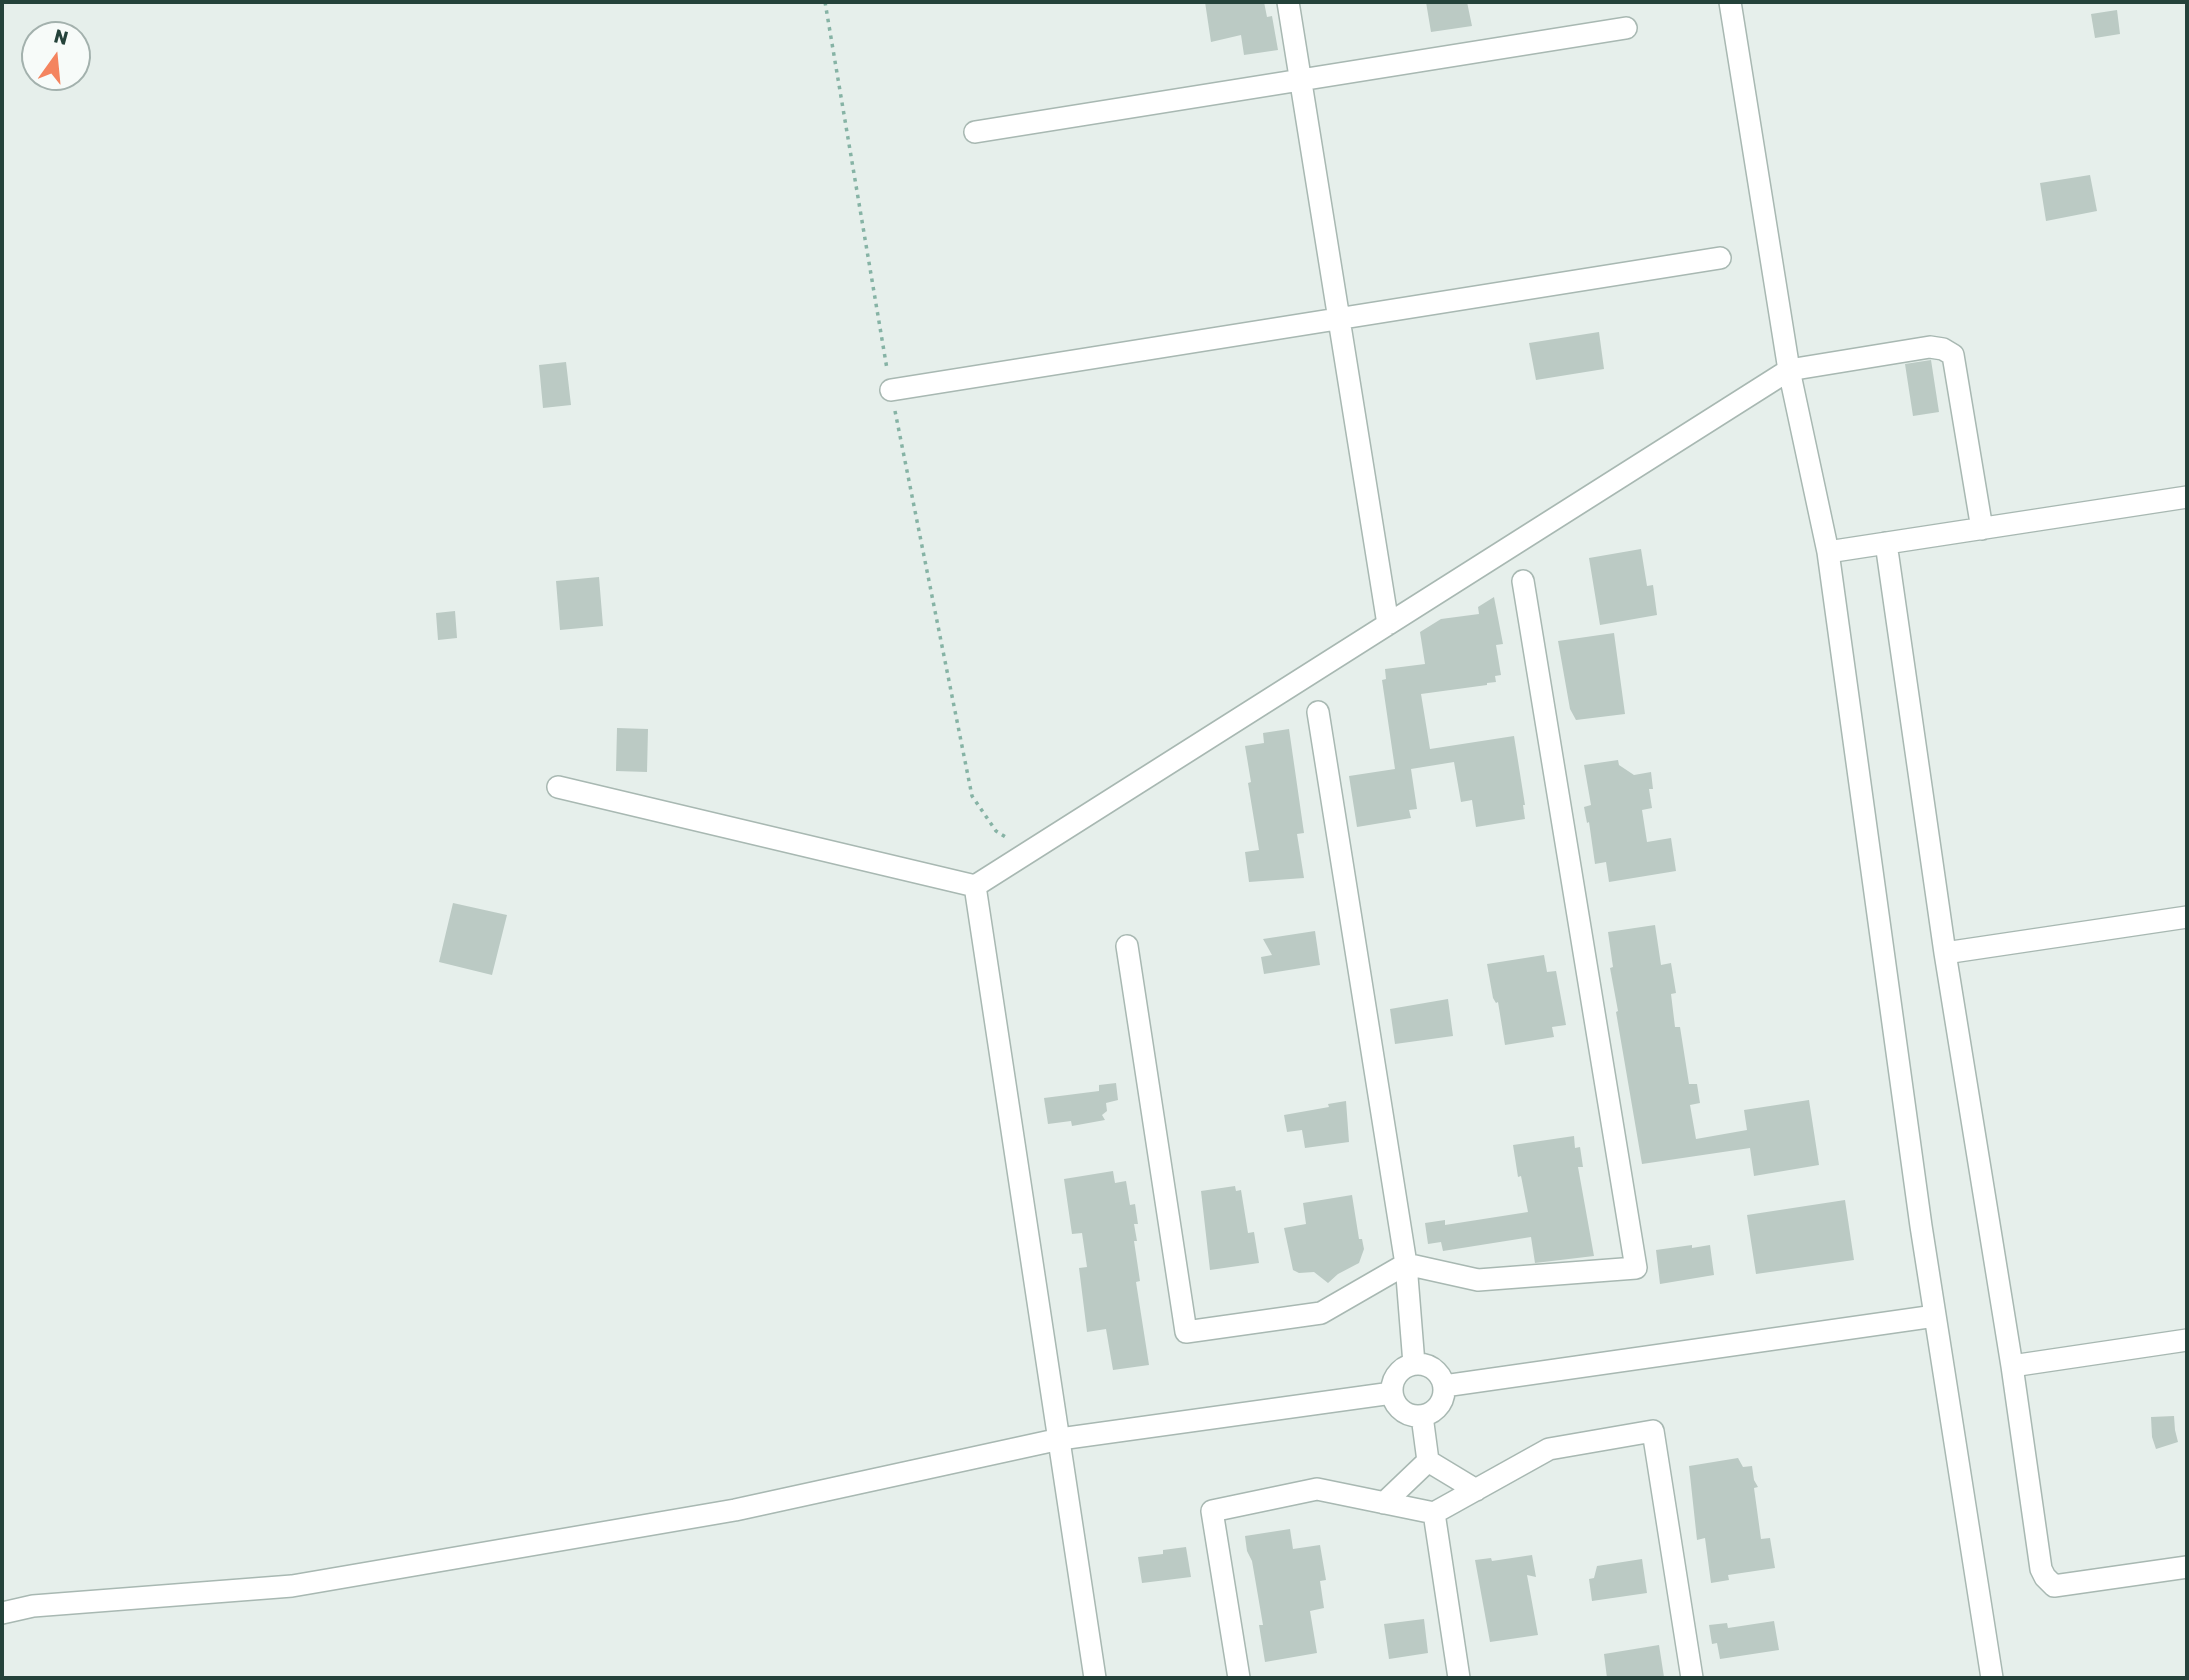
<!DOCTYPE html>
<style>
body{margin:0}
#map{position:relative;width:2189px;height:1680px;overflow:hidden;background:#e6efeb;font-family:Rubik,sans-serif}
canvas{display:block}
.frame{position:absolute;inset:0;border:4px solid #24423a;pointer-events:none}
.north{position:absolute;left:21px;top:21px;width:70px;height:70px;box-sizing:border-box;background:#f7fbf9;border:2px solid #a3b1ad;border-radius:50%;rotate:15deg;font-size:19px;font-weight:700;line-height:28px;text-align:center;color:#24423a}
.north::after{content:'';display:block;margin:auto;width:24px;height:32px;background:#f4845f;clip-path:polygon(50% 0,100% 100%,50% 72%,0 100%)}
</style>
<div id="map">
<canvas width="2189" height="1680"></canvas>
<div class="frame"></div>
<div class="north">N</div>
</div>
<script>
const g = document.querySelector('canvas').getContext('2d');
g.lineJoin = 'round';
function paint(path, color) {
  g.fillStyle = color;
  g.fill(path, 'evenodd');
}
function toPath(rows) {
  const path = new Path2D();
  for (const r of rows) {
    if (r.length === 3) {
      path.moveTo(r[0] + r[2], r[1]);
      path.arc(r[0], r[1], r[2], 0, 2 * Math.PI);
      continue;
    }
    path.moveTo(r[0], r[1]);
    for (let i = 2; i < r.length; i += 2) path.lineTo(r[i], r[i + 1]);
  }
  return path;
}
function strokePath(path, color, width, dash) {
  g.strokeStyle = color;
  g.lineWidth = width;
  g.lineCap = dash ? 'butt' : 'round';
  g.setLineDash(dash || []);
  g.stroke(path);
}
const building = toPath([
 [1205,2,1264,2,1267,17,1272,16,1278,50,1244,55,1241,35,1211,42],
 [1426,2,1467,2,1472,26,1431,32],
 [2117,10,2120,34,2095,38,2091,14],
 [2090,175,2097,211,2046,221,2040,183],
 [1599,332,1604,369,1536,380,1529,343],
 [1931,360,1939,412,1913,416,1905,364],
 [566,362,571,405,543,408,539,365],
 [1641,549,1647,586,1653,585,1657,615,1600,625,1589,558],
 [599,577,603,626,560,630,556,581],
 [1494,597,1503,644,1496,645,1501,675,1495,676,1496,682,1487,683,1487,685,1421,694,1430,749,1514,736,1525,805,1523,805,1525,819,1476,827,1472,800,1461,802,1454,762,1411,769,1417,809,1409,810,1411,818,1357,827,1349,776,1395,769,1382,680,1386,679,1385,669,1425,664,1420,632,1441,619,1479,614,1478,607],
 [455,611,457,638,438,640,436,613],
 [1614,633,1625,714,1576,720,1570,709,1558,641],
 [617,728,648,729,647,772,616,771],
 [1289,729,1304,833,1297,834,1304,878,1249,882,1245,852,1259,850,1248,783,1251,782,1245,746,1264,743,1263,733],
 [1618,760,1619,765,1634,775,1651,772,1653,789,1649,789,1652,808,1642,810,1647,842,1671,838,1676,871,1609,882,1606,862,1595,864,1589,822,1587,823,1584,807,1591,805,1584,765],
 [453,903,507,915,492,975,439,962],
 [1655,925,1661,965,1671,963,1676,993,1671,994,1675,1027,1680,1027,1689,1084,1697,1084,1700,1103,1690,1105,1696,1139,1747,1130,1744,1110,1809,1100,1819,1165,1754,1176,1750,1148,1642,1164,1616,1012,1618,1011,1610,968,1613,967,1608,932],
 [1315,931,1320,965,1264,974,1261,957,1272,955,1263,939],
 [1544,955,1547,972,1556,971,1566,1025,1552,1027,1554,1037,1505,1045,1498,1002,1496,1003,1493,998,1487,964],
 [1448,999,1453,1036,1395,1044,1390,1009],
 [1116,1083,1118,1100,1106,1103,1107,1111,1102,1115,1105,1120,1072,1126,1071,1121,1048,1124,1044,1098,1099,1091,1099,1085],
 [1346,1101,1349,1142,1305,1148,1302,1130,1287,1132,1284,1115,1329,1107,1328,1104],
 [1574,1136,1575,1148,1580,1147,1583,1167,1578,1167,1594,1256,1535,1263,1531,1237,1443,1251,1441,1242,1428,1244,1425,1223,1445,1220,1445,1225,1528,1212,1521,1176,1518,1177,1513,1145],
 [1113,1171,1115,1183,1126,1181,1130,1205,1135,1204,1138,1224,1134,1224,1137,1241,1134,1241,1140,1281,1136,1282,1149,1365,1113,1370,1106,1329,1087,1332,1079,1268,1087,1267,1082,1233,1072,1234,1064,1179],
 [1235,1186,1236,1191,1241,1190,1248,1233,1254,1232,1259,1263,1210,1270,1201,1191],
 [1352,1195,1359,1239,1362,1239,1364,1249,1359,1263,1338,1274,1328,1283,1314,1272,1299,1273,1293,1270,1284,1228,1306,1224,1303,1203],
 [1845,1200,1854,1260,1756,1274,1747,1215],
 [1692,1245,1692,1248,1710,1245,1714,1275,1660,1284,1656,1250],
 [2174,1416,2175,1430,2178,1442,2156,1449,2152,1437,2151,1417],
 [1738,1458,1743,1467,1752,1466,1754,1480,1758,1487,1754,1488,1761,1539,1770,1538,1775,1568,1728,1575,1729,1580,1711,1583,1705,1538,1697,1540,1689,1466],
 [1290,1529,1293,1549,1320,1545,1326,1580,1320,1581,1324,1608,1310,1611,1317,1653,1265,1662,1259,1625,1263,1625,1252,1561,1247,1551,1245,1536],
 [1186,1547,1191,1577,1142,1583,1138,1557,1163,1554,1163,1550],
 [1532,1555,1536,1577,1527,1575,1538,1635,1490,1642,1475,1560,1491,1558,1492,1561],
 [1642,1559,1647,1593,1592,1601,1589,1579,1594,1578,1597,1566],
 [1424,1619,1428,1653,1389,1659,1384,1624],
 [1774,1621,1779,1650,1720,1659,1717,1643,1712,1644,1709,1625,1727,1623,1728,1628],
 [1659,1645,1664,1677,1607,1678,1604,1654]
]);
const path = toPath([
 [825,2,887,369],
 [895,411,972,796,996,831,1009,839]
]);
const minor = toPath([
 [1288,2,1388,624],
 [1730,2,1789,370,1828,552,1921,1226,1992,1678],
 [975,132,1626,28],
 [891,390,1720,258],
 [1886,543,1945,953,2012,1366,2041,1569,2045,1577,2054,1586,2187,1567],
 [1828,552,2187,497],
 [1318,712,1406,1264,1414,1364],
 [558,787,975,886,1789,370,1930,347,1943,349,1953,355,1982,529],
 [975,886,1095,1678],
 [1127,946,1186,1332,1321,1313,1406,1264,1478,1280,1636,1268,1523,581],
 [1945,953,2187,917],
 [1418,1390,26],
 [2012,1366,2187,1340],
 [1444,1386,1935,1316],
 [1422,1416,1428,1461],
 [1428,1461,1476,1490],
 [1384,1503,1428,1461],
 [1434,1513,1459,1678],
 [2,1613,33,1606,292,1586,735,1510,1060,1439,1392,1393],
 [1239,1678,1212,1511,1317,1489,1434,1513,1549,1449,1653,1431,1692,1678]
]);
paint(building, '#bbcac4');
strokePath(minor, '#a8b8b2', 24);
strokePath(path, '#86b3a5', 3.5, [3.5, 5]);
strokePath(minor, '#fff', 21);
</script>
